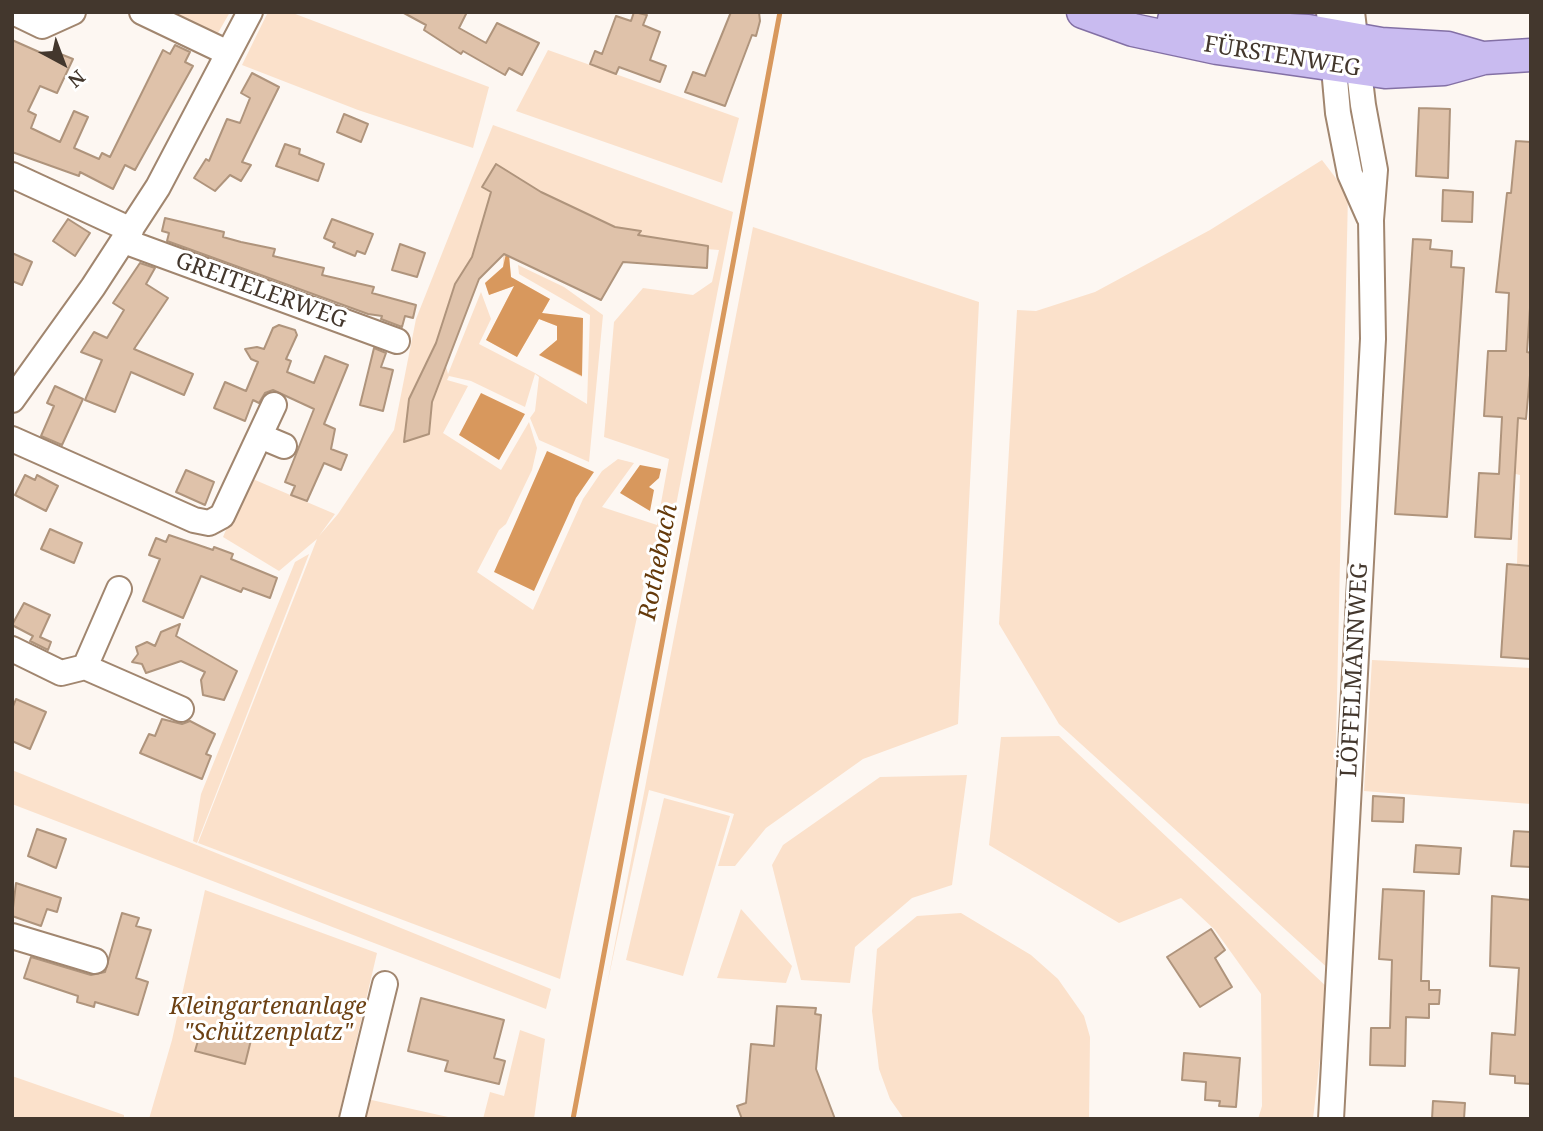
<!DOCTYPE html>
<meta charset="utf-8">
<style>
body{margin:0}
#map{position:relative;width:1543px;height:1131px;overflow:hidden;background:#fdf7f2;font-family:"Noto Serif",serif}
canvas{display:block}
.frame{position:absolute;inset:0;border:14px solid #43372d;pointer-events:none}
.north{position:absolute;left:28px;top:28px;width:70px;height:70px;-webkit-text-stroke:5px #fff;paint-order:stroke;rotate:139deg;font-size:19px;font-weight:700;line-height:28px;text-align:center;color:#43372d}
.north::after{content:'';display:block;margin:auto;width:24px;height:32px;background:#43372d;clip-path:polygon(50% 0,100% 100%,50% 72%,0 100%)}
</style>
<div id="map">
<canvas width="1543" height="1131"></canvas>
<div class="frame"></div>
<div class="north">N</div>
</div>
<script>
const g = document.querySelector('canvas').getContext('2d');
g.lineJoin = 'round';
function paint(path, color) {
  g.fillStyle = color;
  g.fill(path, 'evenodd');
}
function toPath(rows) {
  const path = new Path2D();
  for (const r of rows) {
    path.moveTo(r[0], r[1]);
    for (let i = 2; i < r.length; i += 2) path.lineTo(r[i], r[i + 1]);
  }
  return path;
}
function strokePath(path, color, width, dash) {
  g.strokeStyle = color;
  g.lineWidth = width;
  g.lineCap = dash ? 'butt' : 'round';
  g.setLineDash(dash || []);
  g.stroke(path);
}
function write(font, color, halo, rows, align = 'center') {
  g.font = font + ' "Noto Serif",serif';
  g.lineWidth = 6;
  g.setLineDash([]);
  g.textBaseline = 'middle';
  g.strokeStyle = halo;
  g.fillStyle = color;
  for (const [text, x, y, turn = 0] of rows) {
    g.save();
    g.translate(x, y);
    g.rotate((+turn || 0) * Math.PI / 180);
    g.textAlign = isNaN(turn) ? turn : align;
    if (halo) g.strokeText(text, 0, 0);
    g.fillText(text, 0, 0);
    g.restore();
  }
}
const green = toPath([
 [171,12,230,12,218,33],
 [268,12,290,12,489,87,473,148,358,110,242,65],
 [548,50,739,118,722,183,516,111],
 [493,125,733,212,663,572,647,570,560,979,198,843,317,539,279,571,223,537,248,477,335,514,319,536,338,514,394,430,416,319],
 [488,242,503,249,503,267,485,283,489,295,514,286,486,340,517,357,539,319,557,326,557,340,539,355,582,377,583,318,542,313,550,299,511,277,509,252,584,285,581,291,601,300,614,278,609,277,617,262,706,249,719,250,712,282,693,295,643,288,614,322,604,437,669,459,657,525,602,507,634,463,618,459,602,471,583,499,533,610,477,572,499,530,506,524,532,470,537,448,529,422,501,470,443,433,468,386,447,380,449,376,471,381,525,407,535,374,539,377,535,411,530,418,539,440,589,462,603,315,564,287,518,265,519,274,590,315,587,404,535,373,479,344,491,319,481,292,448,374,444,359],
 [1322,160,1348,194,1331,971,1059,724,999,624,1017,310,1036,311,1095,292,1210,230],
 [753,227,979,302,958,724,863,759,766,828,735,866,718,866,734,814,649,790,607,985],
 [1531,371,1531,565,1517,564,1520,475,1511,473,1514,419,1528,420],
 [309,554,197,843,193,841,201,794,295,562],
 [1372,660,1531,668,1531,804,1364,791],
 [1059,736,1328,988,1313,1119,1258,1119,1262,1106,1261,994,1215,930,1181,898,1119,923,989,845,1001,737],
 [12,770,551,989,546,1009,12,804],
 [967,775,952,885,912,898,855,947,850,983,801,980,772,865,783,845,880,777],
 [664,798,730,816,683,976,626,960],
 [205,890,377,953,338,1119,149,1119,172,1040],
 [741,909,792,966,786,983,717,978],
 [961,913,1031,955,1058,979,1084,1016,1090,1037,1089,1119,904,1119,890,1099,879,1069,872,1011,877,949,917,916],
 [520,1030,545,1039,534,1119,483,1119,490,1092,504,1096],
 [12,1076,124,1115,124,1119,12,1119],
 [367,1099,457,1119,362,1119]
]);
const water = toPath([
 [508,245,511,277,550,299,542,313,583,318,582,376,539,355,557,340,557,326,539,319,517,357,486,340,514,286,489,295,485,283,503,267],
 [481,393,525,414,499,460,459,435],
 [547,451,594,472,576,498,534,591,494,572],
 [640,465,661,469,659,478,649,487,654,490,650,511,620,493]
]);
const stream = toPath([
 [573,1119,780,12]
]);
const building = toPath([
 [402,12,467,12,459,28,486,43,497,23,539,43,522,75,509,68,505,75,463,51,461,54,424,30,426,25,402,12],
 [634,12,647,15,643,25,660,32,650,60,666,66,660,82,619,67,616,74,590,64,595,51,602,54,616,16,631,21,634,12],
 [731,12,759,12,760,21,756,36,752,35,725,106,685,92,693,72,705,76,731,12],
 [12,40,55,59,58,53,73,59,57,93,40,86,28,111,36,115,31,128,60,142,74,111,88,117,74,148,99,159,102,153,110,157,163,50,170,54,175,45,190,52,185,62,193,66,135,170,125,165,113,189,80,172,79,176,12,152,12,40],
 [252,73,279,87,242,162,251,165,241,181,230,175,215,191,194,178,206,159,209,161,227,119,240,123,250,98,241,93,252,73],
 [1419,108,1450,109,1448,178,1416,176,1419,108],
 [344,114,368,124,361,142,337,132,344,114],
 [1516,141,1531,142,1531,293,1527,352,1531,353,1531,364,1526,419,1518,418,1511,539,1475,537,1479,473,1499,474,1502,417,1484,416,1488,351,1506,351,1509,293,1496,292,1507,193,1511,193,1516,141],
 [285,144,300,149,299,154,324,164,318,181,276,166,285,144],
 [496,164,541,192,615,227,641,231,638,235,708,246,707,268,623,262,601,300,504,254,479,279,432,402,429,434,404,442,409,399,436,343,455,284,472,257,491,192,482,187,496,164],
 [1443,190,1473,192,1472,222,1442,221,1443,190],
 [165,218,224,232,223,237,241,242,275,249,273,256,324,268,322,275,374,287,372,293,416,305,413,318,405,316,402,327,381,319,382,316,368,314,167,241,169,233,162,231,165,218],
 [68,219,90,233,75,256,53,241,68,219],
 [332,219,373,234,365,254,357,251,355,256,333,247,335,243,324,238,332,219],
 [1413,239,1431,240,1430,249,1452,251,1451,267,1464,268,1447,517,1395,514,1413,239],
 [400,244,425,253,417,277,392,270,400,244],
 [12,253,32,262,22,285,12,281,12,253],
 [140,263,155,268,146,284,168,298,134,349,193,374,184,395,131,372,115,412,85,400,102,360,81,352,94,332,107,338,124,310,113,303,140,263],
 [279,325,295,330,297,335,286,359,291,361,287,372,314,383,325,356,348,365,324,424,335,429,331,449,347,455,341,470,324,463,307,501,291,495,295,486,285,482,314,409,273,390,265,393,259,403,253,400,245,421,214,408,225,382,246,391,258,362,251,359,245,349,257,347,264,349,273,328,279,325],
 [374,348,386,353,381,367,393,370,383,411,360,405,374,348],
 [55,386,83,399,62,445,41,436,54,406,47,403,55,386],
 [186,470,214,482,205,505,176,492,186,470],
 [25,475,35,480,37,475,58,486,46,511,15,495,25,475],
 [50,529,82,543,74,563,41,549,50,529],
 [169,535,213,550,214,547,233,554,231,559,277,578,270,598,243,588,241,592,201,576,183,618,143,601,160,559,149,555,156,538,166,542,169,535],
 [1507,564,1531,566,1531,659,1501,657,1507,564],
 [24,603,50,615,40,637,51,642,48,650,30,641,33,636,12,625,24,603],
 [180,624,176,636,237,671,224,700,203,695,201,680,205,672,181,661,146,673,142,664,132,662,138,654,136,647,147,642,155,646,161,632,180,624],
 [16,699,46,712,30,749,12,741,12,709,16,699],
 [162,719,182,724,190,721,215,734,206,754,211,756,202,779,140,753,149,734,155,736,162,719],
 [1373,796,1404,798,1403,822,1372,821,1373,796],
 [37,829,66,839,56,868,28,856,37,829],
 [1514,831,1531,832,1531,867,1511,866,1514,831],
 [1416,845,1461,848,1459,874,1414,872,1416,845],
 [16,883,61,898,57,912,47,909,41,926,12,916,16,883],
 [1383,889,1424,891,1421,981,1429,981,1429,990,1440,990,1439,1004,1429,1004,1429,1018,1406,1017,1405,1066,1370,1065,1371,1028,1390,1028,1392,960,1379,959,1383,889],
 [1492,896,1531,900,1531,1084,1515,1083,1515,1076,1490,1074,1492,1033,1515,1035,1519,968,1490,966,1492,896],
 [122,913,139,918,136,926,151,930,136,978,148,982,138,1015,95,1002,94,1007,77,1002,78,996,24,978,31,957,91,975,105,972,122,913],
 [1211,929,1225,950,1215,958,1232,987,1200,1007,1167,957,1211,929],
 [421,998,504,1020,494,1058,505,1061,499,1084,445,1071,448,1061,408,1051,421,998],
 [777,1006,816,1008,815,1014,821,1015,816,1069,835,1119,742,1119,737,1106,746,1103,751,1044,774,1046,777,1006],
 [202,1027,251,1040,245,1064,195,1051,202,1027],
 [1184,1053,1240,1058,1236,1107,1219,1106,1220,1101,1205,1100,1206,1082,1182,1080,1184,1053],
 [1433,1101,1465,1103,1464,1119,1432,1119,1433,1101]
]);
const minor = toPath([
 [13,12,42,26,73,12],
 [142,12,228,53],
 [1329,12,1338,113,1350,174,1369,217],
 [12,175,131,230],
 [124,241,397,341],
 [12,400,93,287,158,187,250,12],
 [260,436,284,446],
 [12,439,194,520,209,523,222,516,274,405],
 [12,649,61,673,85,667,181,709],
 [85,667,119,589],
 [12,936,95,961],
 [352,1119,385,984],
 [1331,1119,1373,339,1371,220,1375,170,1363,105,1352,12]
]);
const major = toPath([
 [1083,12,1133,30,1217,48,1385,72,1444,69,1484,58,1531,55],
 [1174,20,1232,27,1308,31,1381,44,1448,48,1479,57]
]);
const streetNames = [
 ["FÜRSTENWEG",1282,57,9],
 ["GREITELERWEG",261,291,20],
 ["LÖFFELMANNWEG",1355,670,-87]
];
const parkNames = [
 ["Kleingartenanlage",268,1007],
 ["\"Schützenplatz\"",268,1033]
];
const waterNames = [
 ["Rothebach",659,562,-79]
];
paint(green, '#fbe1cb');
paint(water, '#d8985d');
strokePath(stream, '#d8985d', 5);
paint(building, '#dfc2aa');
strokePath(building, '#af947c', 2);
strokePath(minor, '#a1866f', 28);
strokePath(major, '#8370a5', 35);
strokePath(minor, '#fff', 24);
strokePath(major, '#c9bbf0', 32);
write('23px', '#43372d', '#fff', streetNames);
write('italic 23px', '#6c4114', '#fff', parkNames);
write('italic 24px', '#64390a', '#fff', waterNames);
</script>
